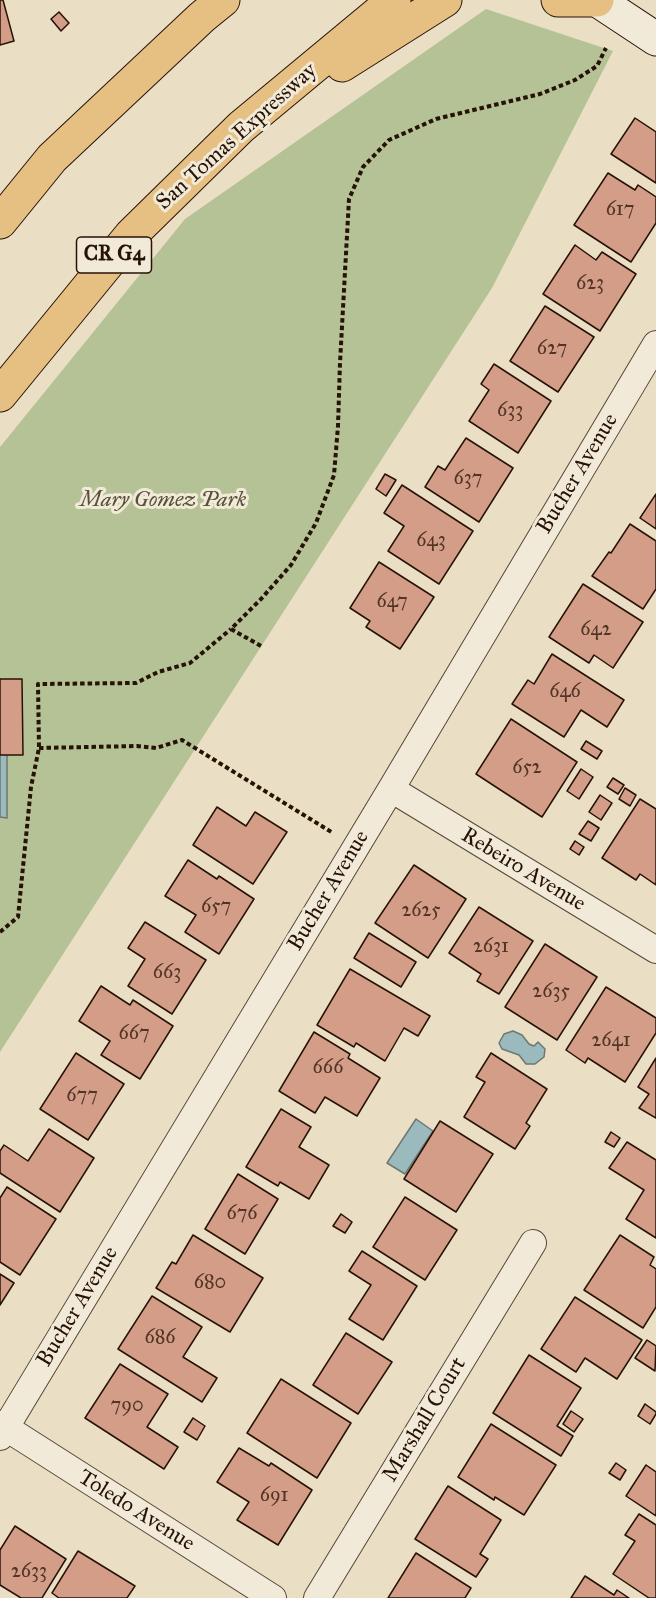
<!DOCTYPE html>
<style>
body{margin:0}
canvas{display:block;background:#eadfc5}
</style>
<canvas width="656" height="1598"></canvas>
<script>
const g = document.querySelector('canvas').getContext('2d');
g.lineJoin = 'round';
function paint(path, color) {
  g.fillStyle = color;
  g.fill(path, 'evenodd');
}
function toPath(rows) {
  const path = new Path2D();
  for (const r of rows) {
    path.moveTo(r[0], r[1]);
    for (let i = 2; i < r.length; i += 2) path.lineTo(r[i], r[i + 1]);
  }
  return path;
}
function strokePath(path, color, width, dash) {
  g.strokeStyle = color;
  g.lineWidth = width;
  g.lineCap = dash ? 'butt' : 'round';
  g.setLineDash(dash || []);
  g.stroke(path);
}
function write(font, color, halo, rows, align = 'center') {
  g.font = font + ' "IM FELL Great Primer",serif';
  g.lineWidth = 6;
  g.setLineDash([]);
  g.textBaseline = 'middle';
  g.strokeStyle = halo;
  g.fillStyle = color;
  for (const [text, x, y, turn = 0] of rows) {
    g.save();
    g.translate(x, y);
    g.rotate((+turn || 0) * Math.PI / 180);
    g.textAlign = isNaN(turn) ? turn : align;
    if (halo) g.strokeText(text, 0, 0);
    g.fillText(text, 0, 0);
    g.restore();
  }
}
const green = toPath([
 [486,9,613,51,492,288,0,1052,0,447,185,219]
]);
const water = toPath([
 [0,686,7,686,7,818,0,817,0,686],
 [513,1031,522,1035,529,1044,534,1046,538,1042,545,1049,544,1057,535,1064,526,1064,519,1055,502,1049,499,1043,504,1034,513,1031],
 [416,1119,433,1131,405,1174,387,1163,416,1119]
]);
const building = toPath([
 [0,0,3,0,14,41,0,45,0,0],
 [59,12,69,23,61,31,51,19,59,12],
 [635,118,656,132,656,183,611,154,635,118],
 [608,173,635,190,638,185,656,197,656,223,631,262,574,225,608,173],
 [575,245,596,260,602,252,636,274,600,331,543,294,575,245],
 [545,306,594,337,558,392,510,361,545,306],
 [494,364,551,401,518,453,469,421,489,390,481,384,494,364],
 [466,438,513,468,479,522,425,487,438,466,445,470,466,438],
 [385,474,396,480,386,496,376,489,385,474],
 [402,485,473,531,439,584,388,551,404,526,384,513,402,485],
 [656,494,656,529,640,518,656,494],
 [630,524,656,541,656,589,643,609,592,576,609,552,611,553,630,524],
 [379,562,434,597,400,649,366,627,370,621,350,608,379,562],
 [583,584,643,622,613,668,594,655,589,663,549,637,583,584],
 [552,654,624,700,607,727,581,710,564,737,512,704,528,680,534,684,552,654],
 [0,679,22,679,23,755,0,755,0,679],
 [511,719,577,762,542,817,476,774,511,719],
 [586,741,602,751,597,759,581,749,586,741],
 [581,769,593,777,579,799,567,791,581,769],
 [613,778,624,785,618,794,607,787,613,778],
 [625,788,636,795,630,806,619,799,625,788],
 [600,795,612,803,601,820,589,812,600,795],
 [640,799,656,809,656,885,640,874,636,880,602,858,640,799],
 [217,807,246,826,255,812,287,832,253,884,193,845,217,807],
 [588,821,599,828,591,841,579,834,588,821],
 [575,841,584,847,579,855,570,849,575,841],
 [188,860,217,879,219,876,254,899,219,954,185,932,196,915,165,896,188,860],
 [414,865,466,899,428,958,375,923,414,865],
 [479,907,533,941,499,994,477,981,481,974,449,953,479,907],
 [145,922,206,960,172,1014,128,986,145,959,128,948,145,922],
 [369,933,416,962,401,987,354,958,369,933],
 [545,944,597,977,557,1040,505,1007,545,944],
 [350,969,430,1016,418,1036,404,1028,385,1061,356,1043,354,1047,317,1025,350,969],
 [101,986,130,1005,133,1000,173,1026,140,1079,101,1055,110,1041,79,1021,101,986],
 [606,987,656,1018,656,1033,625,1082,588,1058,585,1063,566,1050,606,987],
 [314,1032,350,1054,348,1058,380,1078,357,1116,325,1097,315,1113,279,1091,314,1032],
 [76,1053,124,1084,88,1140,40,1109,76,1053],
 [491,1053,547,1089,526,1123,530,1126,515,1149,464,1117,485,1082,476,1077,491,1053],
 [656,1058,656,1118,639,1108,649,1094,638,1087,656,1058],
 [281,1109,311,1127,299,1147,329,1165,309,1199,280,1182,278,1186,246,1167,281,1109],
 [440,1121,493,1154,456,1212,404,1179,440,1121],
 [49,1129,94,1158,60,1212,0,1173,0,1151,4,1145,28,1161,49,1129],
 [611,1132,620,1138,614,1147,605,1142,611,1132],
 [627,1142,656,1160,656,1238,626,1219,644,1190,609,1168,627,1142],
 [238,1174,278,1199,245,1254,205,1229,238,1174],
 [7,1187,56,1219,20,1275,0,1262,0,1198,7,1187],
 [405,1197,457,1230,425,1280,373,1247,405,1197],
 [341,1214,352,1222,345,1233,333,1226,341,1214],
 [193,1235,263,1278,230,1332,156,1288,172,1262,176,1264,193,1235],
 [620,1235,654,1257,650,1265,656,1269,656,1307,643,1328,584,1290,620,1235],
 [362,1251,417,1286,383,1340,349,1319,371,1285,349,1271,362,1251],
 [0,1274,14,1283,0,1305,0,1274],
 [152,1296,202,1327,183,1357,217,1378,202,1402,118,1349,152,1296],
 [575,1297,642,1340,617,1379,585,1358,576,1372,541,1349,575,1297],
 [346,1333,392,1362,358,1414,313,1385,346,1333],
 [647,1340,656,1346,655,1371,635,1358,647,1340],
 [529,1355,581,1388,557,1426,573,1436,561,1456,493,1413,529,1355],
 [120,1364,168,1394,147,1427,178,1447,164,1469,85,1418,120,1364],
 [281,1379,351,1423,317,1478,247,1433,281,1379],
 [645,1404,656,1412,656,1414,650,1424,638,1416,645,1404],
 [571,1411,583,1419,574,1432,563,1424,571,1411],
 [193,1418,205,1426,197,1440,184,1432,193,1418],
 [491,1424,556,1465,524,1515,495,1497,494,1500,458,1477,491,1424],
 [239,1448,269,1466,271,1463,312,1490,278,1545,237,1520,249,1502,217,1482,239,1448],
 [616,1463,626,1470,620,1480,609,1473,616,1463],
 [646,1465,656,1472,656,1516,626,1496,646,1465],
 [448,1486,501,1520,480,1554,488,1559,476,1577,415,1539,448,1486],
 [639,1514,656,1525,656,1598,649,1598,613,1574,635,1541,625,1535,639,1514],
 [15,1526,66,1559,42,1598,21,1598,0,1585,0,1550,15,1526],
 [78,1551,135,1586,127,1598,59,1598,52,1593,78,1551],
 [416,1553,471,1588,465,1598,388,1598,416,1553],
 [585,1576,614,1595,617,1590,629,1598,571,1598,585,1576]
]);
const path = toPath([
 [261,646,231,629,261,599,291,565,316,523,334,475,338,426,340,363,349,199,363,167,389,140,436,119,540,94,575,80,597,66,606,48],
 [39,748,137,746,156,748,182,740,333,833],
 [0,932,18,917,31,787,39,748,38,684,136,683,158,672,190,663,231,629]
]);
const street = toPath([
 [391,789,656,950],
 [0,1424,273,1598],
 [0,1437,391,789,656,344],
 [317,1598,533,1243]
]);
const secondary = toPath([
 [597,0,656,39]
]);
const highway = toPath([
 [558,0,597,0],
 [342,65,445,0],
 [0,222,52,158,202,17,223,0],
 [0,395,131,235,241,127,394,0]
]);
const numberNames = [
 ["617",620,210],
 ["623",590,284],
 ["627",552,349],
 ["633",510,411],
 ["637",468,479],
 ["643",431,541],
 ["647",392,602],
 ["642",596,630],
 ["646",565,692],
 ["652",527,768],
 ["657",216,907],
 ["2625",421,911],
 ["2631",491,947],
 ["663",167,973],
 ["2635",551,992],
 ["667",134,1034],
 ["2641",611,1041],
 ["666",328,1068],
 ["677",82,1096],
 ["676",242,1214],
 ["680",210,1283],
 ["686",160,1338],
 ["790",127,1406],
 ["691",274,1496],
 ["2633",29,1572]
];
const shields = [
 [114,255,75]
];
const shieldNames = [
 ["CR G4",114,255]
];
const streetNames = [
 ["San Tomas Expressway",237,137,-42],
 ["Bucher Avenue",578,474,-59],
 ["Rebeiro Avenue",523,870,31],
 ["Bucher Avenue",329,891,-59],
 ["Bucher Avenue",78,1307,-59],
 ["Marshall Court",425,1420,-59],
 ["Toledo Avenue",136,1511,32]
];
const parkNames = [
 ["Mary Gomez Park",163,501]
];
paint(green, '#b5c296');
paint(water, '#9bbabe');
strokePath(water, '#6d7774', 1.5);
paint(building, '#d39d88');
strokePath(building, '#271206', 1.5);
strokePath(street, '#584536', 28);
strokePath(secondary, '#271206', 35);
strokePath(highway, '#271206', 35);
strokePath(path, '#271206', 4, [4.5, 3]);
strokePath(street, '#f1ead9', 26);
strokePath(secondary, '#f1ead9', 33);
strokePath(highway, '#e5c082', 33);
write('20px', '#523526', null, numberNames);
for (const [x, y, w] of shields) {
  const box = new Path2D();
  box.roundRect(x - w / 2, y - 18, w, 36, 4.5);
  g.fillStyle = '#f1ead9';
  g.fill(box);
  strokePath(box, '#271206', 1.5);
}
write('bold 21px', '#271206', null, shieldNames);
write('22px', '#271206', '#f1ead9', streetNames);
write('italic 22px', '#595038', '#f1ead9', parkNames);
</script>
